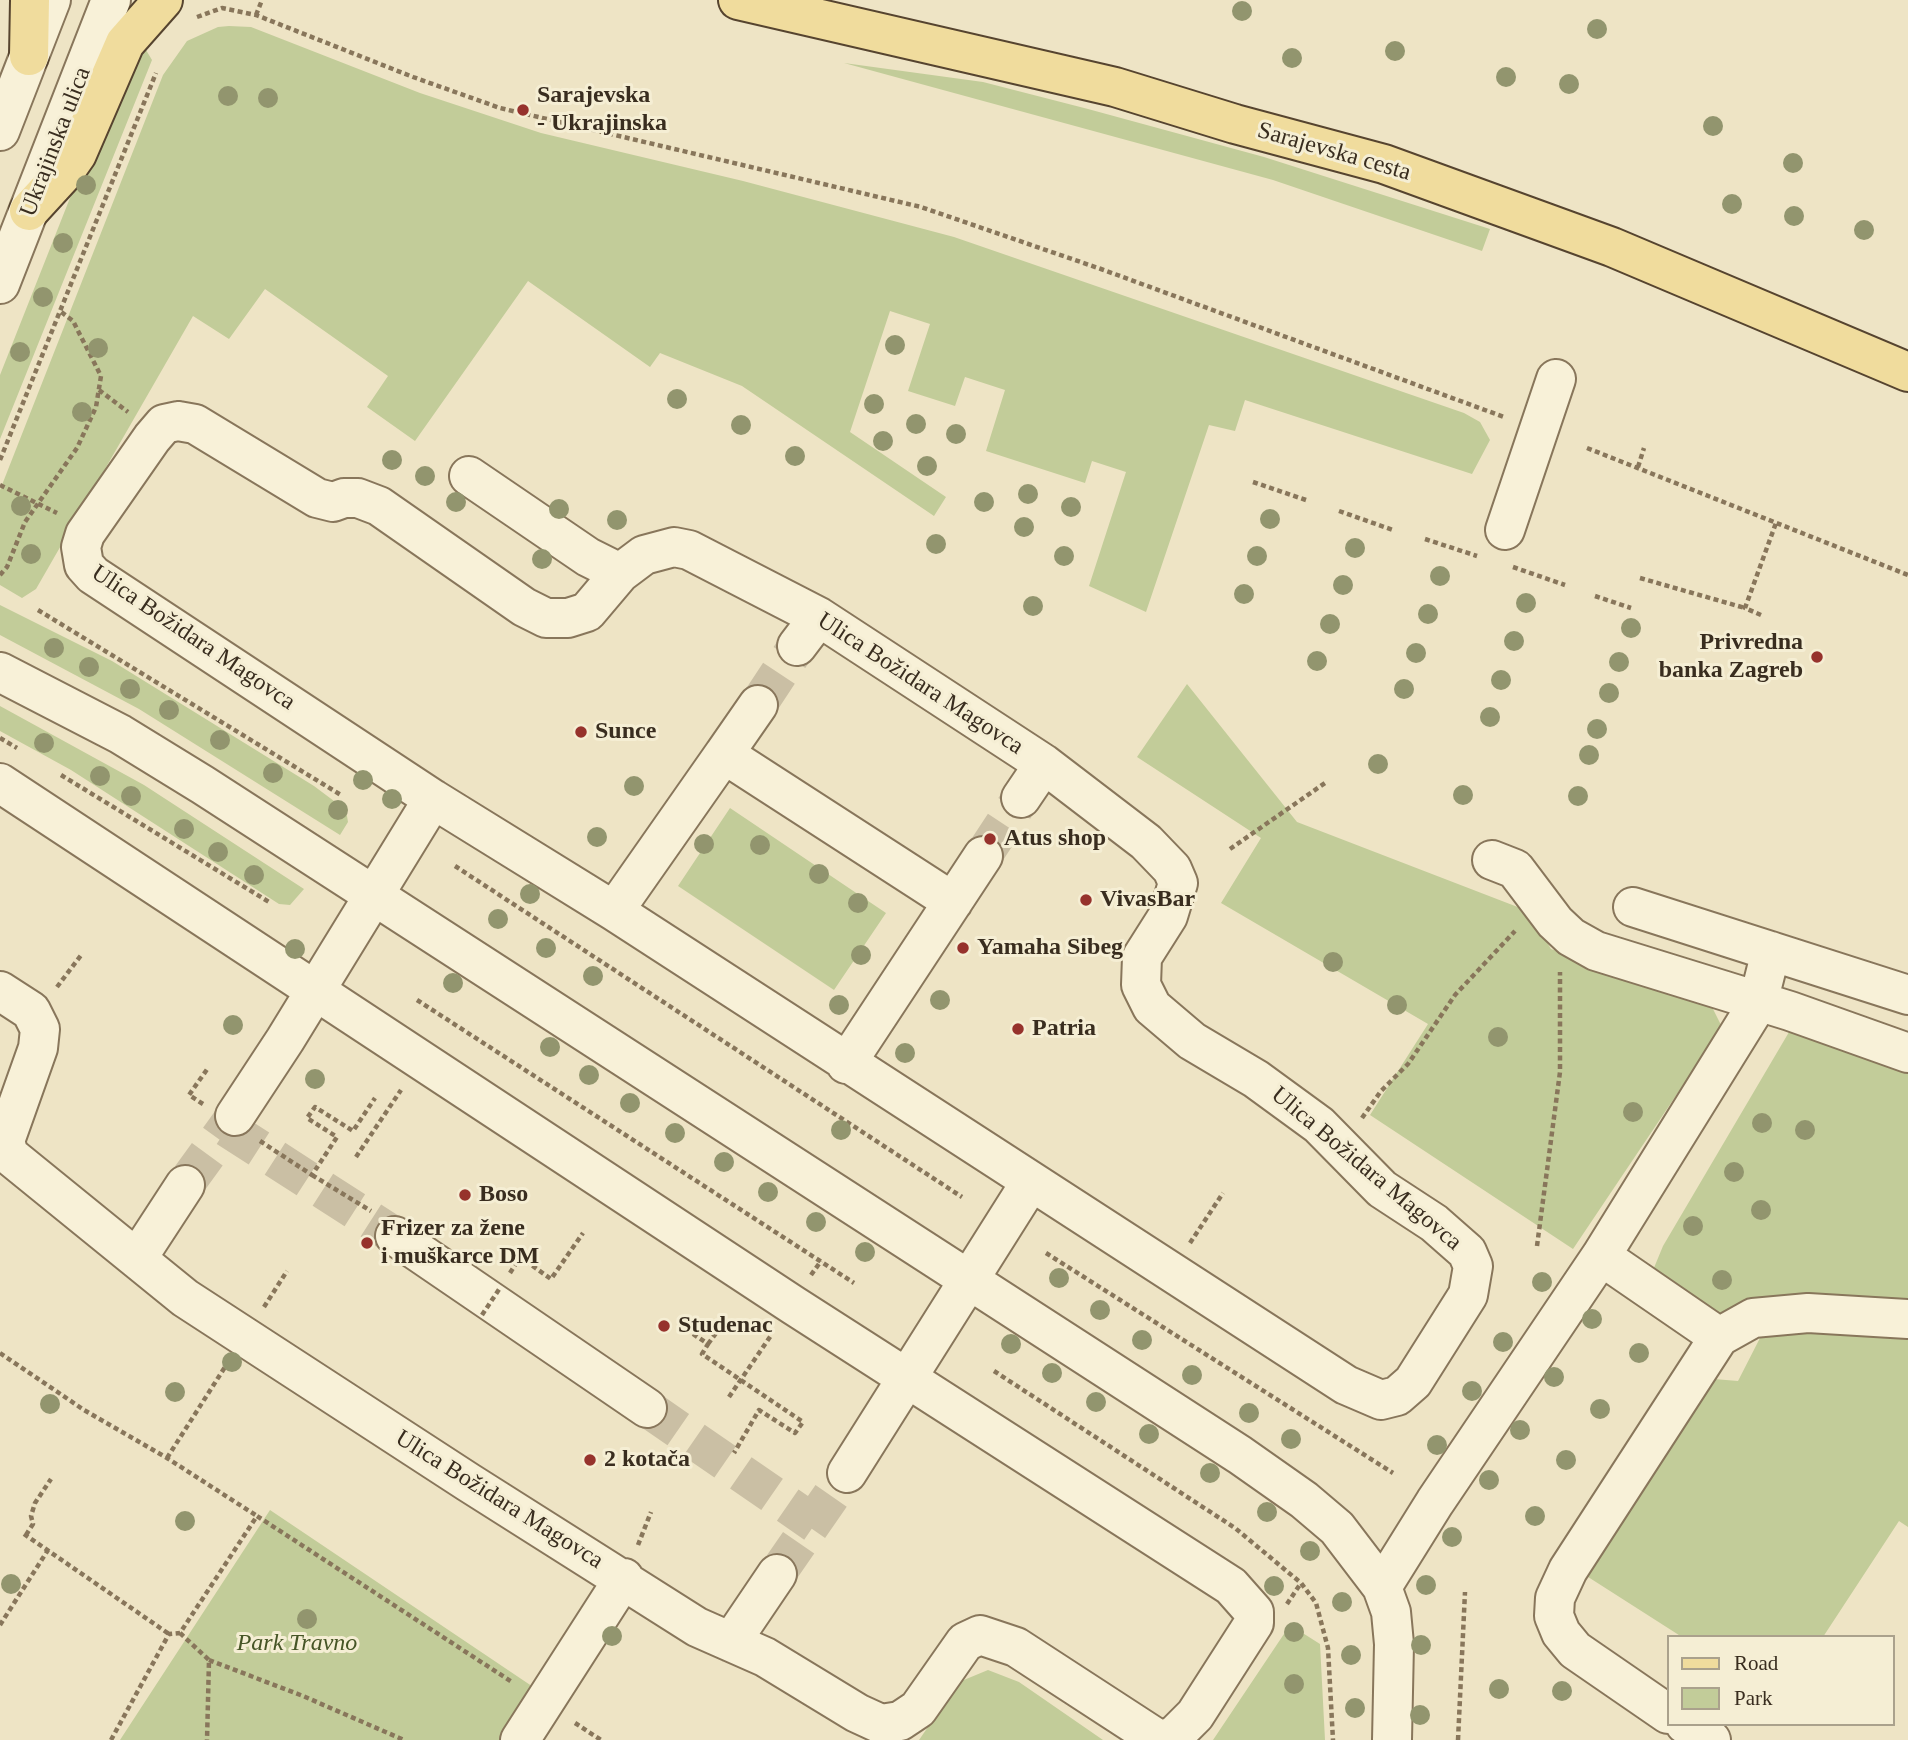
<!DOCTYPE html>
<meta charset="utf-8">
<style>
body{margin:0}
#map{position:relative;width:1908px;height:1740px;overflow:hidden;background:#eee4c5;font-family:"Times New Roman",serif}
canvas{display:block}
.legend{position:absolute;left:1667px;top:1635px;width:228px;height:91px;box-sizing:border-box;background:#f5eed4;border:2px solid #aaa18c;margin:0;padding:9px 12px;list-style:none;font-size:21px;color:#392d1f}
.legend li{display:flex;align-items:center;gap:14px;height:35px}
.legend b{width:35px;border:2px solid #aaa18c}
</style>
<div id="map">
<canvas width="1908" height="1740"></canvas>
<ul class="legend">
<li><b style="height:9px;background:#f0dc9d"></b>Road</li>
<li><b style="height:19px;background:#c2cc99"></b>Park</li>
</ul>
</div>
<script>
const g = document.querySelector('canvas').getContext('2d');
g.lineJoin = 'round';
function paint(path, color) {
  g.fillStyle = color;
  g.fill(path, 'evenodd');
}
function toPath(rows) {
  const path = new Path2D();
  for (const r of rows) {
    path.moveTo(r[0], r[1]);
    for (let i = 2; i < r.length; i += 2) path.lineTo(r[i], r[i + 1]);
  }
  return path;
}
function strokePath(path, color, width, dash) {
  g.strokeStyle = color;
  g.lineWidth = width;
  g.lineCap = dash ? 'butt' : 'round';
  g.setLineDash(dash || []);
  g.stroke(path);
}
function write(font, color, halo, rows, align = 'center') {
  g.font = font + ' "Times New Roman",serif';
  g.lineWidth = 6;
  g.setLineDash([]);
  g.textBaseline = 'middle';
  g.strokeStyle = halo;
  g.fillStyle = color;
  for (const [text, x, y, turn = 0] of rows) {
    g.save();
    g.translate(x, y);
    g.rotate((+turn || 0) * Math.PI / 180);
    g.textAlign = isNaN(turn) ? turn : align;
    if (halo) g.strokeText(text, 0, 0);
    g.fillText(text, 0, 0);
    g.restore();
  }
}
const green = toPath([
 [229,26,251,27,420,93,541,133,743,181,954,237,1464,413,1480,422,1490,440,1472,474,1245,400,1235,431,1209,425,1146,612,1089,586,1126,472,1092,461,1085,483,986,451,1005,390,965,377,955,406,908,391,930,324,890,311,850,432,946,497,934,516,742,386,660,353,650,367,528,281,415,441,367,407,388,376,265,289,229,339,193,316,36,589,22,598,0,585,0,490,163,75,187,41,218,27],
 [143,45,152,60,0,439,0,375,117,79],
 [844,63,983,82,1088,109,1264,157,1490,229,1482,251,1273,180],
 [0,605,112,661,314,786,346,810,348,822,340,835,139,709,0,635],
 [1187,684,1297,822,1528,911,1551,949,1711,1005,1722,1027,1573,1249,1370,1115,1428,1024,1221,903,1261,838,1137,757],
 [0,706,144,785,304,889,290,905,279,904,71,770,0,731],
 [730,808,886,913,834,990,678,886],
 [1792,1027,1908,1067,1908,1311,1719,1320,1651,1275,1663,1246],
 [1772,1327,1908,1334,1908,1527,1899,1521,1823,1637,1682,1637,1585,1575,1714,1379,1738,1381,1760,1338],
 [270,1510,557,1703,530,1740,120,1740],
 [1290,1625,1320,1644,1325,1740,1213,1740],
 [988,1670,1019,1682,1103,1740,919,1740,959,1682]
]);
const minorTunnel = toPath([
 [758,705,797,646],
 [983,856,1021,798],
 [227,1128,395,1236],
 [185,1185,235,1116],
 [647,1408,815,1524],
 [777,1574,847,1473]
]);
const path = toPath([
 [256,15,262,0],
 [197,17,222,8,256,15,413,77,500,108,921,207,1101,269,1504,417],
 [99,390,128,412],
 [1587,448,1908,575],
 [0,460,156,73],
 [1638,467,1644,448],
 [1253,482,1306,500],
 [0,485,57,513],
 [1339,511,1393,530],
 [1425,539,1477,556],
 [1513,567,1565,585],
 [0,575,7,567,25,522,77,448,96,407,101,376,73,321,60,311],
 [1640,578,1745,608],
 [1595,596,1631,608],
 [38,610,341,795],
 [1761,615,1745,608,1776,523],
 [0,738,17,748],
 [61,775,269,902],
 [1230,849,1325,783],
 [455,866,962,1197],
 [57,987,82,954],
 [417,1000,854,1283],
 [203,1104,189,1095,208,1068],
 [1362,1118,1381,1091,1408,1064,1455,995,1515,931],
 [260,1141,312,1175,337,1137,307,1118,315,1107,353,1131,375,1098],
 [356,1157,401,1090],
 [312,1175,371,1211],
 [1190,1243,1223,1193],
 [1537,1246,1560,1072,1560,972],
 [1046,1253,1393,1473],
 [510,1273,520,1257,551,1279,583,1233],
 [811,1275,821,1261],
 [264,1307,287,1271],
 [693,1334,708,1344,702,1354,803,1422,795,1433,759,1410,734,1453],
 [708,1344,722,1325],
 [0,1353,84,1410,167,1458,257,1516],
 [994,1371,1235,1528,1301,1583,1316,1603,1328,1648,1333,1740],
 [729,1397,772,1334],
 [167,1458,225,1367],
 [24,1534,169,1634],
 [26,1535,33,1524,31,1516,35,1503,51,1479],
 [638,1545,651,1512],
 [1287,1604,1301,1583],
 [0,1625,48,1550],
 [180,1633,209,1660,207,1740],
 [209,1660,303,1696,404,1740],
 [575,1723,601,1740],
 [111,1740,169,1634,180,1633,257,1516,512,1682],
 [1458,1740,1465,1592]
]);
const minor = toPath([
 [0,131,51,0],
 [0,284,111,0],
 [178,421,195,424,317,498,333,502,344,498,358,498,379,506,524,607,546,618,568,618,587,612,620,573,644,555,674,547,689,550,819,617,1044,764,1146,842,1172,869,1178,883,1168,916,1142,957,1141,985,1152,1007,1192,1041,1256,1079,1319,1125,1382,1189,1434,1223,1467,1252,1473,1266,1468,1295,1413,1382,1397,1396,1381,1400,1346,1385,614,911,433,799,93,575,84,565,81,547,85,534,152,438,164,424,178,421],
 [469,476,588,557,620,573],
 [1505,530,1556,379],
 [797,646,819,617],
 [0,672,120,734,203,785,1240,1455,1304,1500,1337,1528,1382,1587,1391,1612,1394,1644,1392,1740],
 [724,754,758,705],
 [0,783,793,1305,1231,1586,1254,1612,1254,1623,1195,1715,1175,1735,1163,1740],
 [1021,798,1044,764],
 [1492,860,1515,869,1555,922,1571,937,1596,951,1790,1011,1908,1053],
 [1633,907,1908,995],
 [614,911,724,754,953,902],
 [0,991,31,1011,40,1029,38,1048,5,1141,9,1155,185,1298,468,1482,697,1627,765,1657,857,1713,881,1724,900,1721,918,1709,965,1642,980,1635,1016,1647,1159,1740],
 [846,1064,983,856],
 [235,1116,285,1040,433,799],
 [395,1236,647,1408],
 [1601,1256,1719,1337,1568,1570,1555,1598,1554,1616,1561,1633,1575,1650,1668,1714],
 [138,1257,185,1185],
 [1719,1337,1753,1318,1808,1313,1908,1319],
 [847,1473,1030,1183],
 [1382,1587,1435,1502,1601,1256,1758,1003,1771,951],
 [731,1642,777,1574],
 [1685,1724,1711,1740],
 [520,1740,624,1578]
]);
const major = toPath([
 [738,0,1115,87,1235,124,1384,164,1612,247,1908,372],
 [29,56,30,0],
 [29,211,63,174,77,154,125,43,163,0]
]);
const pathBridge = toPath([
 [482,1315,500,1288]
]);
const trees = [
 [1242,11],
 [1597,29],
 [1395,51],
 [1292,58],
 [1506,77],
 [1569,84],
 [228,96],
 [268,98],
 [1713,126],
 [1793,163],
 [86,185],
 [1732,204],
 [1794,216],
 [1864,230],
 [63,243],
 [43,297],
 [895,345],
 [98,348],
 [20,352],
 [677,399],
 [874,404],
 [82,412],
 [916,424],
 [741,425],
 [956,434],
 [883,441],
 [795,456],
 [392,460],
 [927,466],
 [425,476],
 [1028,494],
 [456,502],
 [984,502],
 [21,506],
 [1071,507],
 [559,509],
 [1270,519],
 [617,520],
 [1024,527],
 [936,544],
 [1355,548],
 [31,554],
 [1064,556],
 [1257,556],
 [542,559],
 [1440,576],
 [1343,585],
 [1244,594],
 [1526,603],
 [1033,606],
 [1428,614],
 [1330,624],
 [1631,628],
 [1514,641],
 [54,648],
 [1416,653],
 [1317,661],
 [1619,662],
 [89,667],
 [1501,680],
 [130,689],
 [1404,689],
 [1609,693],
 [169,710],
 [1490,717],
 [1597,729],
 [220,740],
 [44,743],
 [1589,755],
 [1378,764],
 [273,773],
 [100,776],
 [363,780],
 [634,786],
 [1463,795],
 [131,796],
 [1578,796],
 [392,799],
 [338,810],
 [184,829],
 [597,837],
 [704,844],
 [760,845],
 [218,852],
 [819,874],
 [254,875],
 [530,894],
 [858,903],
 [498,919],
 [546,948],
 [295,949],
 [861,955],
 [1333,962],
 [593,976],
 [453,983],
 [940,1000],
 [839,1005],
 [1397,1005],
 [233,1025],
 [1498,1037],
 [550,1047],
 [905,1053],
 [589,1075],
 [315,1079],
 [630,1103],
 [1633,1112],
 [1762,1123],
 [841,1130],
 [1805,1130],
 [675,1133],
 [724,1162],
 [1734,1172],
 [768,1192],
 [1761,1210],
 [816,1222],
 [1693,1226],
 [865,1252],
 [1059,1278],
 [1722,1280],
 [1542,1282],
 [1100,1310],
 [1592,1319],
 [1142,1340],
 [1503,1342],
 [1011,1344],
 [1639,1353],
 [232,1362],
 [1052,1373],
 [1192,1375],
 [1554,1377],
 [1472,1391],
 [175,1392],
 [1096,1402],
 [50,1404],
 [1600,1409],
 [1249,1413],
 [1520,1430],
 [1149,1434],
 [1291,1439],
 [1437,1445],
 [1566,1460],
 [1210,1473],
 [1489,1480],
 [1267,1512],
 [1535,1516],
 [185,1521],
 [1452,1537],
 [1310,1551],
 [11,1584],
 [1426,1585],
 [1274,1586],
 [1342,1602],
 [307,1619],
 [1294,1632],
 [612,1636],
 [1421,1645],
 [1351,1655],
 [1294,1684],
 [1499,1689],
 [1562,1691],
 [1355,1708],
 [1420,1715]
];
const markers = [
 [523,110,7,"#96322c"],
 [1817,657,7,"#96322c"],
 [581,732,7,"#96322c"],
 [990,839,7,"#96322c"],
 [1086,900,7,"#96322c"],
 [963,948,7,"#96322c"],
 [1018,1029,7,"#96322c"],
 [465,1195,7,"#96322c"],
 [367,1243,7,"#96322c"],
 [664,1326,7,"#96322c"],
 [590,1460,7,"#96322c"]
];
const poiNames = [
 ["Sarajevska",537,96],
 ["- Ukrajinska",537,124],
 ["Privredna",1803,643,"right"],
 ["banka Zagreb",1803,671,"right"],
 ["Sunce",595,732],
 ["Atus shop",1004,839],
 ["VivasBar",1100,900],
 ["Yamaha Sibeg",977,948],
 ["Patria",1032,1029],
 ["Boso",479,1195],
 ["Frizer za žene",381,1229],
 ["i muškarce DM",381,1257],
 ["Studenac",678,1326],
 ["2 kotača",604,1460]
];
const streetNames = [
 ["Ukrajinska ulica",56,142,-69],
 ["Sarajevska cesta",1334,152,16],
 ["Ulica Božidara Magovca",193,638,34],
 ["Ulica Božidara Magovca",920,684,33],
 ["Ulica Božidara Magovca",1366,1169,40],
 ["Ulica Božidara Magovca",499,1500,32]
];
const parkNames = [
 ["Park Travno",297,1644]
];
paint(green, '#c2cc99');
strokePath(minorTunnel, '#cabfa4', 38, [38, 19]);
strokePath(minor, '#88765b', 42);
strokePath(major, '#56442f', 42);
strokePath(path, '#88765b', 4.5, [5, 3.5]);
strokePath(minor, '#f8f1d8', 38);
strokePath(major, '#f0dc9d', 38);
strokePath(pathBridge, '#88765b', 4.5, [5, 3.5]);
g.fillStyle = '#92956e';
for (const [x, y] of trees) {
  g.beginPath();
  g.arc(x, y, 10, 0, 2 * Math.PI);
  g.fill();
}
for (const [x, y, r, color] of markers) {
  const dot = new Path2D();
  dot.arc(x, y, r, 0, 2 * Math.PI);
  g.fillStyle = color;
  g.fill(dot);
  strokePath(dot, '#f5eed4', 2.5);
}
write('bold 24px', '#392d1f', '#f5eed4', poiNames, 'left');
write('24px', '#392d1f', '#f5eed4', streetNames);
write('italic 24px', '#465526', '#f5eed4', parkNames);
</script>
